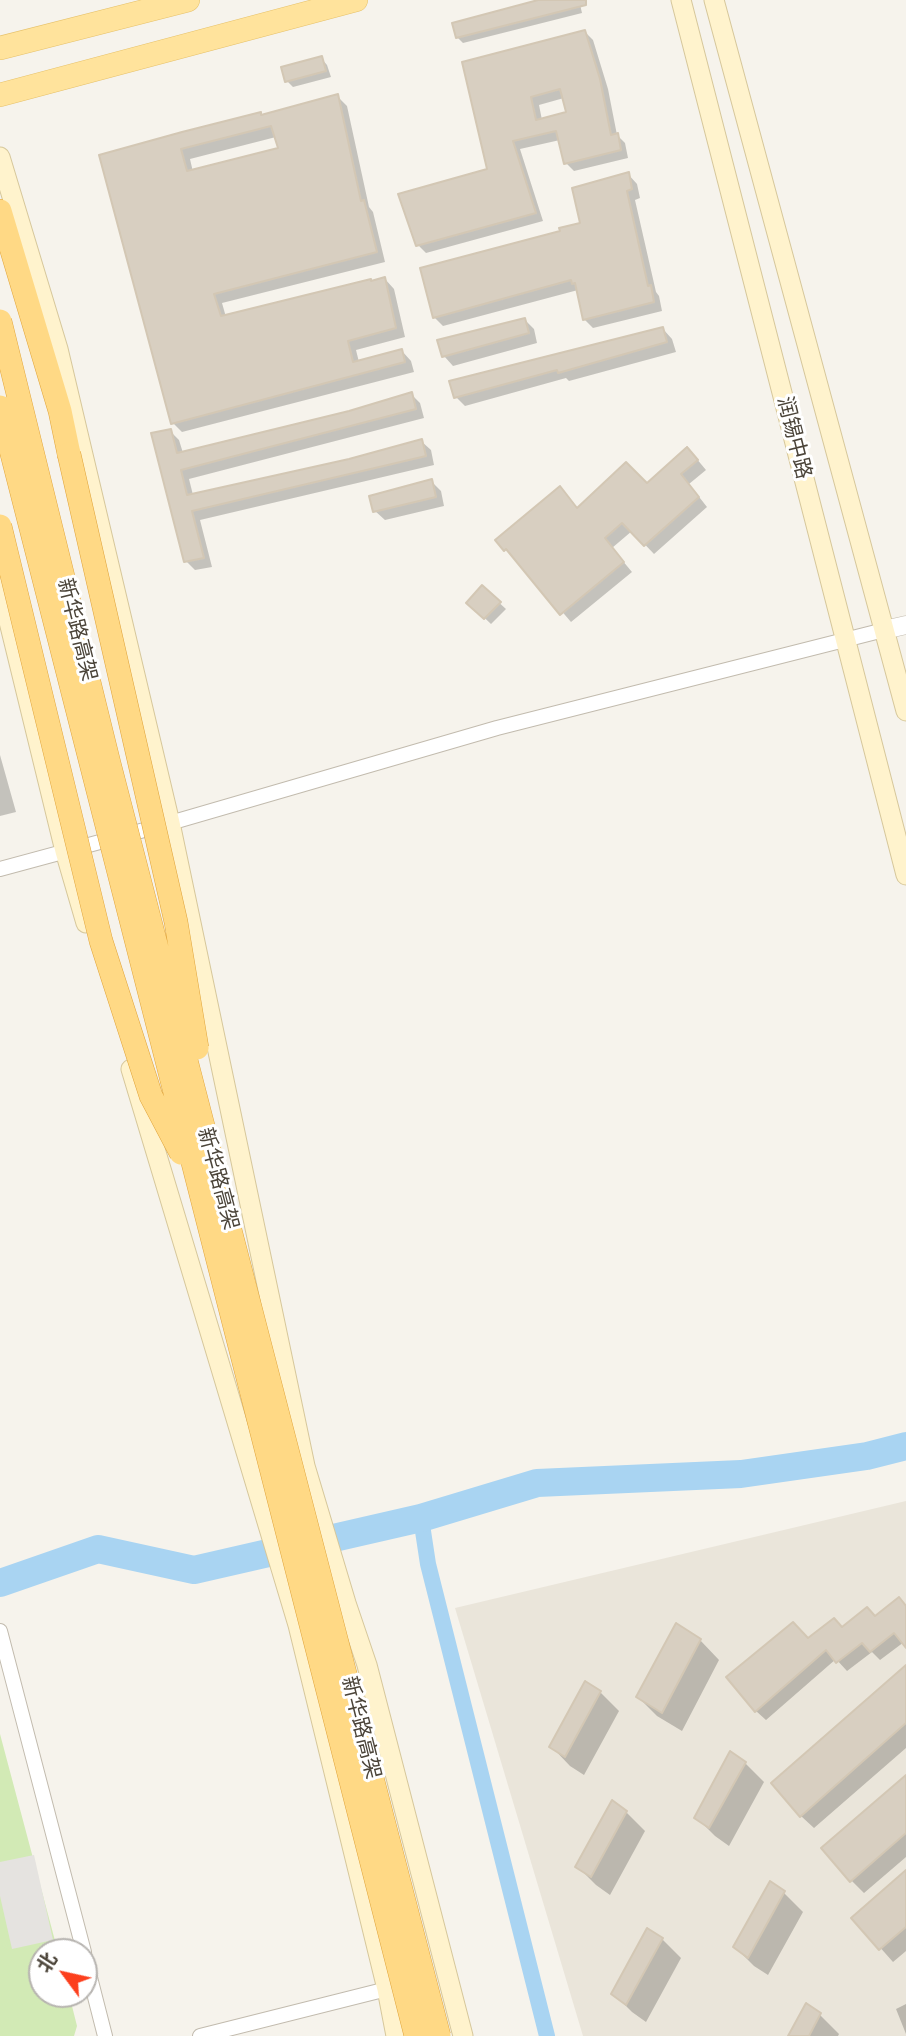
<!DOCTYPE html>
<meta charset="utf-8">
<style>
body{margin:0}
#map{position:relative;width:906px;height:2036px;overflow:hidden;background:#f6f3ec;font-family:Roboto,"Noto Sans SC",sans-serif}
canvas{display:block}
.north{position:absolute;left:28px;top:1938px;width:70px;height:70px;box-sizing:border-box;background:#fff;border:2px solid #b7b4b0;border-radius:50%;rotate:303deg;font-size:19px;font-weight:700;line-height:28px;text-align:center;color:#4b4439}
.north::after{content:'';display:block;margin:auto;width:24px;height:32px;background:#fc3f1d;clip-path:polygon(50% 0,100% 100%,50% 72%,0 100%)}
</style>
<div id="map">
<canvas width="906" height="2036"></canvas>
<div class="north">北</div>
</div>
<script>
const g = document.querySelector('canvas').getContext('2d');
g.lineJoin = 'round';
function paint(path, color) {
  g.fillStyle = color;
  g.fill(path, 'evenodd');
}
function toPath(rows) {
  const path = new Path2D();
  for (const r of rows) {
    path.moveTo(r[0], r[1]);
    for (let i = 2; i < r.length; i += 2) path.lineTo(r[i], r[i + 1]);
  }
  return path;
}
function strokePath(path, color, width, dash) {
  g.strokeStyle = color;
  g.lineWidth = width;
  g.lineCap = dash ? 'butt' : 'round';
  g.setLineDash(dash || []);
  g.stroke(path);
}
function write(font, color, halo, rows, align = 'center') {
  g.font = font + ' Roboto,"Noto Sans SC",sans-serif';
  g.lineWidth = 6;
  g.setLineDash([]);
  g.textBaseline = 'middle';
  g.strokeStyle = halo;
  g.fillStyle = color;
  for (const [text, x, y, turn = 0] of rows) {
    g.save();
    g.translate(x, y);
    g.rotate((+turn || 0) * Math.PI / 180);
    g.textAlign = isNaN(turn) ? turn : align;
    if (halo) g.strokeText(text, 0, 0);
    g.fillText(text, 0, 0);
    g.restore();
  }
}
const residential = toPath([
 [906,1501,906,2036,583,2036,455,1608]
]);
const green = toPath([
 [0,1734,58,1952,42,1952,42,1994,69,1994,77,2026,74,2036,0,2036]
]);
const parking = toPath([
 [34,1855,53,1940,12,1949,0,1896,0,1862]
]);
const shadow = toPath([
 [544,0,579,0,582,13,463,43,457,37],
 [585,32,593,40,608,89,617,135,625,143,628,158,574,171,566,163,560,140,520,149,543,221,426,253,418,245,489,170,464,64],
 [564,98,568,113,542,120,539,105],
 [321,58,327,65,331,77,293,87,287,81],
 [337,96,347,106,369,207,373,212,385,262,222,303,226,317,385,279,394,289,405,337,356,350,359,362,402,351,411,361,414,372,182,432,173,423,101,156],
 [276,137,280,150,193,172,190,159],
 [628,174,637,184,640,198,635,200,656,292,659,296,662,311,593,328,584,319,578,290,443,326,434,317,562,232,582,224],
 [525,320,534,329,537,343,453,366,444,356],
 [663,329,672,339,676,352,569,381,566,378,465,406,456,397],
 [411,394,420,403,424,418,189,479,193,495,349,460,421,441,431,450,434,465,200,520,212,567,195,570,186,561,170,431,179,440,183,453,350,412],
 [696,458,706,470,689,484,707,507,654,554,632,531,612,548,632,572,571,622,516,558,514,559,497,540,569,497,578,509,647,485],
 [431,481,441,491,444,506,385,520,375,511],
 [483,588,506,609,491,624,469,603],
 [0,755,16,812,0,816],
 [906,1607,906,1645,904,1642,880,1660,872,1652,847,1671,836,1659,766,1720,756,1711,808,1640],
 [700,1640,719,1660,682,1731,657,1716,638,1697],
 [906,1668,906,1748,814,1828,801,1816],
 [600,1692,619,1711,584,1775,570,1766,551,1746],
 [745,1763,764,1782,729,1846,715,1836,696,1817],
 [906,1777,906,1857,864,1893,851,1880],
 [626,1812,645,1831,610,1895,596,1885,577,1866],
 [906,1873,906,1951,893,1962,854,1918],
 [784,1893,803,1912,768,1975,754,1966,735,1947],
 [662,1939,681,1958,646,2022,632,2012,613,1993],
 [906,2004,906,2034,896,2009],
 [806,2006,820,2015,839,2034,838,2036,790,2036]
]);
const canal = toPath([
 [421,1518,428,1564,547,2036]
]);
const river = toPath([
 [0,1583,98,1549,194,1570,421,1518,537,1483,741,1474,867,1456,906,1446]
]);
const building = toPath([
 [538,0,586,0,586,5,456,38,452,23,538,0],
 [585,30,600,79,611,135,618,133,621,150,564,164,556,131,513,141,536,213,416,246,398,194,487,169,462,62,585,30],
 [560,89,566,112,536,120,531,97,560,89],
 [322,56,326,71,285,82,281,67,322,56],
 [338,94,361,201,364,200,377,252,214,294,221,316,371,279,371,281,385,277,396,328,348,341,353,362,402,349,405,362,171,424,99,155,182,132,261,112,261,115,338,94],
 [271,126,278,148,187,171,181,149,271,126],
 [629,172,632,189,627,191,648,286,651,285,654,302,583,320,575,283,572,284,571,280,433,318,420,268,560,231,559,228,580,223,572,188,629,172],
 [525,318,529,333,442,357,437,340,525,318],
 [663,327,667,342,558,373,557,370,454,398,449,381,663,327],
 [412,392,416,409,181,470,187,495,349,459,422,439,426,456,192,511,204,558,184,562,151,433,171,429,177,453,349,411,412,392],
 [687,447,698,460,681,474,699,497,644,546,622,523,605,538,624,562,560,615,506,549,504,551,495,540,560,486,577,508,626,462,647,483,687,447],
 [432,479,436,497,373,512,369,496,432,479],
 [482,585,501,602,484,619,466,603,482,585],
 [899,1597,906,1606,906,1648,894,1633,870,1652,862,1643,836,1663,826,1650,755,1712,726,1677,793,1622,808,1638,834,1618,842,1627,867,1607,875,1616,899,1597],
 [676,1623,701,1639,662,1713,636,1697,676,1623],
 [906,1665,906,1723,800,1817,771,1783,906,1665],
 [585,1681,601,1691,565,1757,549,1747,585,1681],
 [730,1751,746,1762,709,1828,694,1818,730,1751],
 [906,1775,906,1833,850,1882,821,1848,906,1775],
 [612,1800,627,1811,591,1877,575,1867,612,1800],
 [906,1870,906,1927,879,1950,851,1918,906,1870],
 [770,1881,785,1891,748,1958,733,1947,770,1881],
 [647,1928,663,1938,626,2005,611,1994,647,1928],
 [806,2003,821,2013,809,2036,788,2036,806,2003]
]);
const minor = toPath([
 [0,869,170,823,497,728,884,630],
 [0,1631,84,1952],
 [84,1954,105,2036],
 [200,2036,387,1989]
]);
const tertiary = toPath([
 [884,630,906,625]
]);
const secondary = toPath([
 [681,0,906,875],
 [714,0,906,711],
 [0,157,58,349,170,823,305,1466,346,1603,367,1665,463,2036],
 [0,585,65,851,86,923],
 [131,1069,298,1625,387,1989,396,2036]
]);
const primary = toPath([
 [0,48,188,0],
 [0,95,356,0]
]);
const trunk = toPath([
 [0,211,60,411,69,454]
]);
const trunkBridge = toPath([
 [0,321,109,763,439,2036],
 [0,407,416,2036],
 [69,454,176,922,197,1048],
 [0,526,101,941,151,1096,181,1153]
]);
const streetNames = [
 ["润锡中路",793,438,76],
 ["新华路高架",76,630,76],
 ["新华路高架",217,1179,75],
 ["新华路高架",360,1728,76]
];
paint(residential, '#eae5da');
paint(green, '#d2eab5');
paint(parking, '#e5e3e0');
paint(shadow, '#0003');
strokePath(canal, '#a9d4f2', 16);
strokePath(river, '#a9d4f2', 28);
paint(building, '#d8cfc1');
strokePath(building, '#d3c7b4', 2);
strokePath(minor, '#c2bbae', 16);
strokePath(tertiary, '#c2bbae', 19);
strokePath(secondary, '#d6c79b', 21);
strokePath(primary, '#e6c16a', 24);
strokePath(trunk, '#e0a43c', 24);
strokePath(minor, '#fff', 14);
strokePath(tertiary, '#fff', 18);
strokePath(secondary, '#fff3cd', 19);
strokePath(primary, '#ffe39c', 23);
strokePath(trunk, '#ffd985', 23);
strokePath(trunkBridge, '#e0a43c', 24, []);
strokePath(trunkBridge, '#ffd985', 23);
write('21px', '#4b4439', '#fff', streetNames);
</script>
